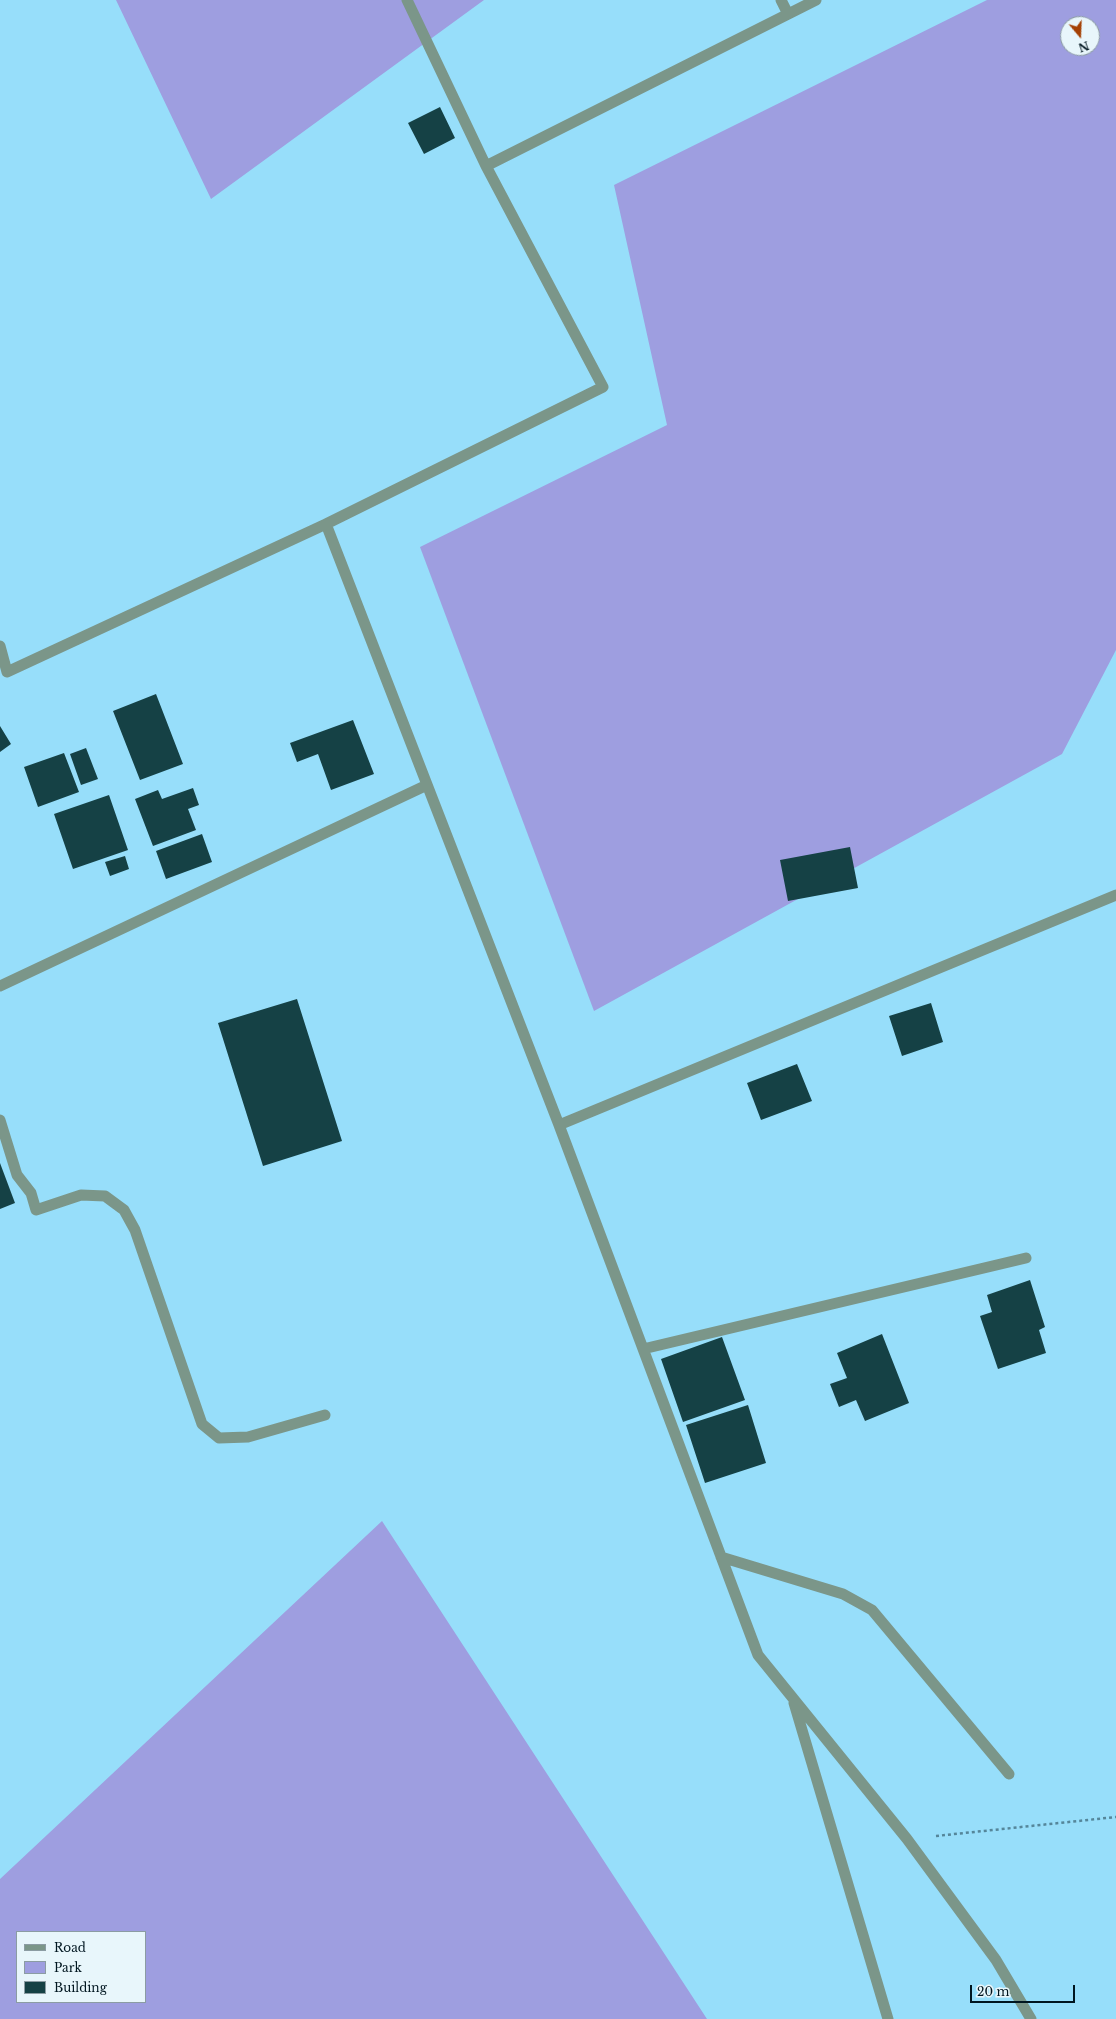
<!DOCTYPE html>
<style>
body{margin:0}
#map{position:relative;width:1116px;height:2019px;overflow:hidden;background:#97defa;font-family:"Libre Baskerville",serif}
canvas{display:block}
.legend{position:absolute;left:16px;top:1931px;width:130px;height:72px;box-sizing:border-box;background:#e8f6fb;border:1px solid #8b9ca3;margin:0;padding:5px 7px;list-style:none;font-size:12px;color:#001620}
.legend li{display:flex;align-items:center;gap:8px;height:20px}
.legend b{width:20px;border:1px solid #8b9ca3}
.north{position:absolute;left:1060px;top:16px;width:40px;height:40px;box-sizing:border-box;background:#e8f6fb;border:1px solid #8b9ca3;border-radius:50%;rotate:161deg;font-size:11px;font-weight:700;line-height:16px;text-align:center;color:#001620}
.north::after{content:'';display:block;margin:auto;width:14px;height:18px;background:#a44105;clip-path:polygon(50% 0,100% 100%,50% 72%,0 100%)}
.scale{position:absolute;left:970px;top:1985px;width:105px;height:18px;box-sizing:border-box;border:2px solid #001620;border-top:0;padding-left:5px;font-size:12px;line-height:14px;white-space:nowrap;color:#001620;-webkit-text-stroke:3px #e8f6fb;paint-order:stroke}
</style>
<div id="map">
<canvas width="1116" height="2019"></canvas>
<ul class="legend">
<li><b style="height:5px;background:#7b9689"></b>Road</li>
<li><b style="height:11px;background:#9e9ee0"></b>Park</li>
<li><b style="height:11px;background:#154145"></b>Building</li>
</ul>
<div class="north">N</div>
<div class="scale">20 m</div>
</div>
<script>
const g = document.querySelector('canvas').getContext('2d');
g.lineJoin = 'round';
function paint(path, color) {
  g.fillStyle = color;
  g.fill(path, 'evenodd');
}
function toPath(rows) {
  const path = new Path2D();
  for (const r of rows) {
    path.moveTo(r[0], r[1]);
    for (let i = 2; i < r.length; i += 2) path.lineTo(r[i], r[i + 1]);
  }
  return path;
}
function strokePath(path, color, width, dash) {
  g.strokeStyle = color;
  g.lineWidth = width;
  g.lineCap = dash ? 'butt' : 'round';
  g.setLineDash(dash || []);
  g.stroke(path);
}
const green = toPath([
 [116,0,484,0,211,199],
 [987,0,1116,0,1116,650,1062,754,594,1011,420,547,667,425,614,185],
 [1068,24,1092,24,1092,48,1068,48],
 [382,1521,707,2019,0,2019,0,1879],
 [17,1932,145,1932,145,2002,17,2002]
]);
const building = toPath([
 [440,107,455,138,424,154,408,123],
 [156,694,183,764,140,780,113,711],
 [353,720,374,774,331,790,318,754,297,762,290,743],
 [0,726,11,744,0,752],
 [86,748,98,779,81,785,70,754],
 [64,753,79,792,38,807,24,767],
 [193,788,199,805,188,809,196,830,153,846,135,799,158,790,162,799],
 [109,795,128,850,73,869,54,814],
 [202,834,212,862,166,879,156,851],
 [850,847,858,888,788,901,780,860],
 [125,856,129,869,110,876,105,862],
 [297,999,342,1141,263,1166,218,1023],
 [931,1003,943,1042,902,1056,889,1016],
 [797,1064,812,1101,761,1120,747,1083],
 [0,1163,15,1203,0,1209],
 [1030,1280,1045,1327,1039,1330,1046,1353,998,1369,980,1316,992,1312,987,1295],
 [882,1334,909,1403,865,1421,856,1400,839,1407,830,1384,847,1378,837,1353],
 [722,1337,745,1400,683,1422,661,1359],
 [748,1405,766,1463,705,1483,686,1425]
]);
const path = toPath([
 [936,1836,1116,1817]
]);
const minor = toPath([
 [407,0,486,166],
 [781,0,788,14],
 [326,524,603,387,486,166,816,0],
 [0,646,7,672,326,524,559,1125,1116,895],
 [0,986,427,785],
 [0,1120,17,1175,31,1193,36,1210,81,1195,105,1196,124,1210,135,1230,202,1424,219,1438,248,1437,325,1415],
 [559,1125,758,1655,907,1839,996,1960,1031,2019],
 [643,1349,1026,1258],
 [721,1557,843,1594,872,1610,1009,1774],
 [794,1703,888,2019]
]);
paint(green, '#9e9ee0');
paint(building, '#154145');
strokePath(path, '#55869a', 2.5, [3, 3]);
strokePath(minor, '#7b9689', 11);
</script>
